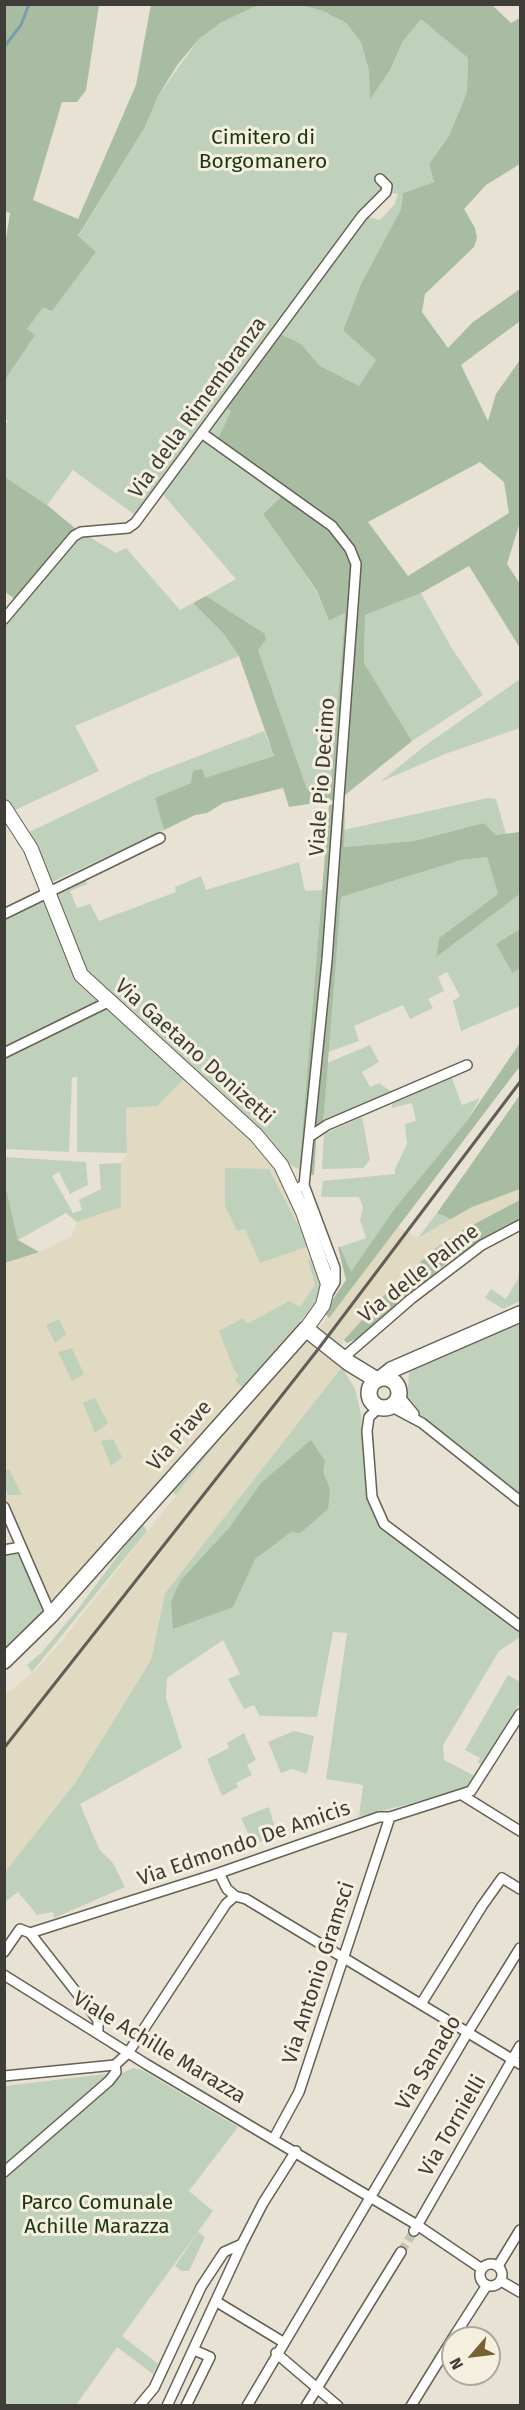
<!DOCTYPE html>
<style>
body{margin:0}
#map{position:relative;width:525px;height:2410px;overflow:hidden;background:#e7e2d3;font-family:"Fira Sans",sans-serif}
canvas{display:block}
.frame{position:absolute;inset:0;border:6px solid #3f3d37;pointer-events:none}
.north{position:absolute;left:441px;top:2326px;width:60px;height:60px;box-sizing:border-box;background:#f5efe0;border:2px solid #aca89c;border-radius:50%;rotate:242deg;font-size:16px;font-weight:700;line-height:24px;text-align:center;color:#3f3d37}
.north::after{content:'';display:block;margin:auto;width:21px;height:27px;background:#776130;clip-path:polygon(50% 0,100% 100%,50% 72%,0 100%)}
</style>
<div id="map">
<canvas width="525" height="2410"></canvas>
<div class="frame"></div>
<div class="north">N</div>
</div>
<script>
const g = document.querySelector('canvas').getContext('2d');
g.lineJoin = 'round';
function paint(path, color) {
  g.fillStyle = color;
  g.fill(path, 'evenodd');
}
function toPath(rows) {
  const path = new Path2D();
  for (const r of rows) {
    if (r.length === 3) {
      path.moveTo(r[0] + r[2], r[1]);
      path.arc(r[0], r[1], r[2], 0, 2 * Math.PI);
      continue;
    }
    path.moveTo(r[0], r[1]);
    for (let i = 2; i < r.length; i += 2) path.lineTo(r[i], r[i + 1]);
  }
  return path;
}
function strokePath(path, color, width, dash) {
  g.strokeStyle = color;
  g.lineWidth = width;
  g.lineCap = dash ? 'butt' : 'round';
  g.setLineDash(dash || []);
  g.stroke(path);
}
function write(font, color, halo, rows, align = 'center') {
  g.font = font + ' "Fira Sans",sans-serif';
  g.lineWidth = 6;
  g.setLineDash([]);
  g.textBaseline = 'middle';
  g.strokeStyle = halo;
  g.fillStyle = color;
  for (const [text, x, y, turn = 0] of rows) {
    g.save();
    g.translate(x, y);
    g.rotate((+turn || 0) * Math.PI / 180);
    g.textAlign = isNaN(turn) ? turn : align;
    if (halo) g.strokeText(text, 0, 0);
    g.fillText(text, 0, 0);
    g.restore();
  }
}
const built = toPath([
 [189,1074,281,1165,328,1294,51,1615,5,1507,5,1263,39,1252,71,1237,77,1222,120,1207,121,1163,127,1153,126,1108,157,1106],
 [520,1189,520,1200,463,1230,414,1266,344,1340,334,1360,342,1367,341,1371,165,1592,151,1660,75,1783,5,1872,5,1695,38,1668,61,1642,230,1426,287,1356,309,1341,398,1227,418,1238,472,1207]
]);
const green = toPath([
 [267,5,301,5,323,11,346,23,361,42,369,71,370,98,390,70,403,41,421,18,468,58,467,92,449,136,429,164,434,182,403,193,401,209,361,284,343,329,376,360,359,387,320,366,301,344,224,406,231,411,216,443,285,493,263,514,317,592,329,621,345,613,331,785,307,789,258,650,266,640,265,635,206,596,236,579,160,491,139,518,73,470,47,505,5,477,5,426,8,421,5,418,5,380,34,336,27,329,43,306,52,310,96,252,78,237,145,127,158,96,198,40,220,23,254,7],
 [386,192,398,194,395,204,380,220,363,216],
 [81,532,116,553,126,548,180,610,193,603,223,633,239,656,75,726,99,771,13,811,4,801,4,624,74,536],
 [421,593,451,647,483,695,412,741,364,663,365,615],
 [520,679,520,728,445,754,380,782,426,745],
 [264,731,274,756,191,783,156,798,164,830,50,883,27,833,149,775],
 [488,798,496,799,506,834,496,835,484,823,414,841,344,847,344,830],
 [487,857,498,894,439,938,436,956,520,894,520,929,496,944,511,972,520,968,520,1006,461,1031,453,1001,460,996,447,972,438,977,444,991,428,999,433,1008,410,1019,403,1005,354,1026,359,1041,328,1052,341,897,461,860],
 [299,862,305,891,322,890,301,1170,292,1166,250,1123,84,968,56,896,61,889,85,877,87,884,70,891,77,908,90,904,99,921,176,892,175,887,201,876,206,890],
 [47,899,74,973,83,986,184,1079,157,1106,126,1108,127,1153,77,1152,77,1077,72,1078,69,1152,5,1149,5,919],
 [370,1045,379,1062,362,1072,370,1087,379,1083,393,1093,335,1120,331,1116,323,1124,327,1063],
 [452,1078,462,1105,480,1098,466,1122,395,1208,351,1273,340,1247,366,1238,360,1220,363,1207,359,1197,321,1197,323,1181,395,1174,395,1169,407,1144,405,1124,416,1121,412,1103,392,1108,392,1104],
 [362,1117,370,1160,363,1168,322,1169,324,1134],
 [4,1157,86,1162,88,1185,70,1194,59,1172,52,1176,73,1213,82,1210,79,1200,101,1189,99,1164,121,1163,121,1207,77,1222,66,1213,18,1240,5,1184],
 [225,1168,269,1169,309,1246,260,1263,245,1229,237,1231,225,1206],
 [437,1213,451,1219,418,1238],
 [315,1259,324,1284,313,1307,242,1387,235,1380,239,1375,234,1370,219,1331,243,1318,247,1324,289,1301,300,1307,315,1285,308,1260],
 [520,1269,520,1301,503,1309,485,1298,491,1289,506,1299,518,1279],
 [59,1319,66,1334,55,1343,46,1325],
 [520,1320,520,1494,407,1405,409,1372],
 [72,1348,84,1374,72,1381,58,1352],
 [342,1367,355,1389,361,1414,365,1477,377,1513,520,1632,520,1637,499,1651,443,1745,444,1760,475,1776,471,1784,465,1789,359,1817,363,1785,326,1779,347,1633,333,1632,317,1717,260,1716,254,1705,244,1709,228,1679,240,1674,223,1640,167,1678,166,1698,182,1748,80,1804,99,1849,113,1863,125,1887,54,1918,53,1912,37,1915,18,1892,5,1902,5,1872,75,1783,151,1660,165,1593],
 [95,1398,108,1423,95,1433,83,1403],
 [237,1417,176,1495,171,1491],
 [113,1439,122,1457,111,1466,101,1441],
 [9,1469,22,1495,8,1495,5,1487,4,1471],
 [142,1523,147,1531,32,1672,27,1665,42,1652,78,1609],
 [17,1549,43,1612,5,1653,5,1552],
 [508,1675,520,1682,520,1702,481,1765,478,1762,480,1758,465,1750],
 [294,1731,314,1736,307,1774,292,1769,281,1773,268,1742],
 [244,1733,256,1760,247,1765,252,1775,236,1783,238,1787,222,1796,207,1759,229,1748,227,1743],
 [269,1807,277,1836,253,1844,241,1818],
 [133,2068,142,2070,238,2127,189,2191,213,2211,122,2336,158,2364,153,2374,117,2347,76,2405,5,2405,4,2175,122,2073],
 [115,2073,5,2172,4,2086],
 [198,2232,205,2237,189,2271,182,2271,175,2266]
]);
const forest = toPath([
 [5,4,99,5,86,90,77,102,62,102,33,200,78,219,136,85,151,5,267,5,254,7,220,23,198,40,178,64,158,96,145,127,78,236,96,252,52,311,43,307,27,329,35,335,5,380,4,251,10,213,4,211],
 [301,5,492,5,511,23,520,18,520,164,486,185,464,209,475,228,477,238,474,247,425,294,422,312,448,348,473,322,520,289,520,321,461,365,488,421,496,394,520,360,520,522,507,564,520,584,520,648,469,566,421,593,365,615,364,663,412,741,340,799,289,807,283,788,223,803,207,813,195,815,164,830,155,798,191,783,193,771,202,769,205,778,274,756,239,656,223,633,193,603,206,596,265,634,266,640,258,650,307,789,331,785,345,613,329,621,317,591,263,514,285,493,216,443,231,411,224,406,276,332,301,344,320,366,359,386,376,360,343,330,361,284,401,209,403,193,434,182,429,164,449,136,467,92,468,58,421,19,403,41,390,70,370,99,369,71,361,42,346,23,323,11],
 [480,462,504,482,509,513,408,576,368,522],
 [5,477,47,505,76,529,5,616,5,611,15,599,5,592],
 [345,803,344,847,414,841,484,823,496,835,520,832,520,894,436,957,439,938,498,894,487,857,461,860,341,897,323,1124,317,1128,314,1175,305,1174,300,1163,329,805],
 [520,929,520,968,512,973,496,944],
 [520,1043,520,1066,329,1318,324,1312,346,1280,338,1247,340,1247,351,1272,395,1208,466,1122],
 [520,1095,520,1189,472,1207,451,1219,437,1213],
 [5,1184,18,1240,39,1252,5,1263],
 [520,1200,520,1219,449,1261,360,1337,347,1343,344,1340,389,1290,436,1248,463,1230],
 [311,1440,325,1461,323,1472,330,1489,328,1509,300,1533,291,1532,255,1559,233,1607,173,1629,171,1601,181,1580,229,1528,261,1483]
]);
const stream = toPath([
 [4,47,21,25,29,4]
]);
const streetTunnel = toPath([
 [401,2252,414,2231]
]);
const street = toPath([
 [203,434,332,526,350,549,356,564,327,960,304,1185,294,1190],
 [4,619,74,536,81,532,128,528,135,523,362,216,386,192,387,186,380,179],
 [4,914,160,838],
 [4,1053,108,1002],
 [309,1137,327,1125,467,1065],
 [304,1185,335,1268,335,1282,329,1292],
 [343,1358,411,1299,482,1245,520,1225],
 [399,1396,414,1414],
 [390,1406,422,1423,520,1501],
 [380,1407,369,1417,367,1431,372,1497,384,1524,520,1626],
 [4,1507,51,1615],
 [4,1550,21,1547],
 [462,1795,520,1831],
 [219,1873,227,1889,235,1896,246,1899,520,2064],
 [30,1933,219,1873,379,1817,390,1817,471,1791,520,1714],
 [30,1933,98,2020,98,2033],
 [4,1952,20,1929,30,1933],
 [4,1975,146,2064,417,2225,482,2269],
 [421,2004,482,1906,502,1878,520,1889],
 [4,2076,115,2065,128,2053,226,1904,235,1896],
 [274,2138,299,2092,390,1817],
 [4,2172,109,2081,116,2072,115,2065],
 [414,2231,520,2046],
 [491,2275,11],
 [498,2266,520,2230],
 [501,2281,520,2292],
 [217,2302,283,2342],
 [453,2338,487,2285],
 [276,2353,338,2406],
 [139,2406,154,2388,201,2287,224,2252,242,2244],
 [167,2406,242,2244,263,2203,296,2151],
 [186,2406,210,2357,194,2350],
 [247,2406,468,2032,520,1948],
 [306,2406,401,2252],
 [411,2406,453,2338]
]);
const secondary = toPath([
 [4,807,31,849,81,975,256,1135,281,1165,303,1212,328,1284,323,1305,306,1329]
]);
const primary = toPath([
 [381,1378,391,1370,520,1314],
 [384,1393,15],
 [4,1661,51,1615,306,1329,349,1363,377,1380]
]);
const rail = toPath([
 [4,1748,316,1352,520,1082]
]);
const parkNames = [
 ["Cimitero di",263,138],
 ["Borgomanero",263,162],
 ["Parco Comunale",97,2203],
 ["Achille Marazza",97,2227]
];
const streetNames = [
 ["Via della Rimembranza",198,408,-54],
 ["Viale Pio Decimo",323,777,-86],
 ["Via Gaetano Donizetti",194,1052,42],
 ["Via delle Palme",419,1274,-38],
 ["Via Piave",180,1436,-49],
 ["Via Edmondo De Amicis",244,1844,-19],
 ["Via Antonio Gramsci",319,1973,-72],
 ["Viale Achille Marazza",159,2048,31],
 ["Via Sanado",429,2063,-59],
 ["Via Tornielli",453,2126,-60]
];
paint(built, '#e1dac3');
paint(green, '#c0d1bb');
paint(forest, '#a7bca1');
strokePath(stream, '#799dab', 3);
strokePath(streetTunnel, '#c5c1b4', 9, [9, 4.5]);
strokePath(street, '#656154', 12);
strokePath(secondary, '#656154', 16);
strokePath(primary, '#656154', 18);
strokePath(street, '#fff', 9);
strokePath(secondary, '#fff', 14);
strokePath(primary, '#fff', 15);
strokePath(rail, '#605e56', 3);
write('21px', '#19370e', '#f5efe0', parkNames);
write('21px', '#3f3d37', '#f5efe0', streetNames);
</script>
